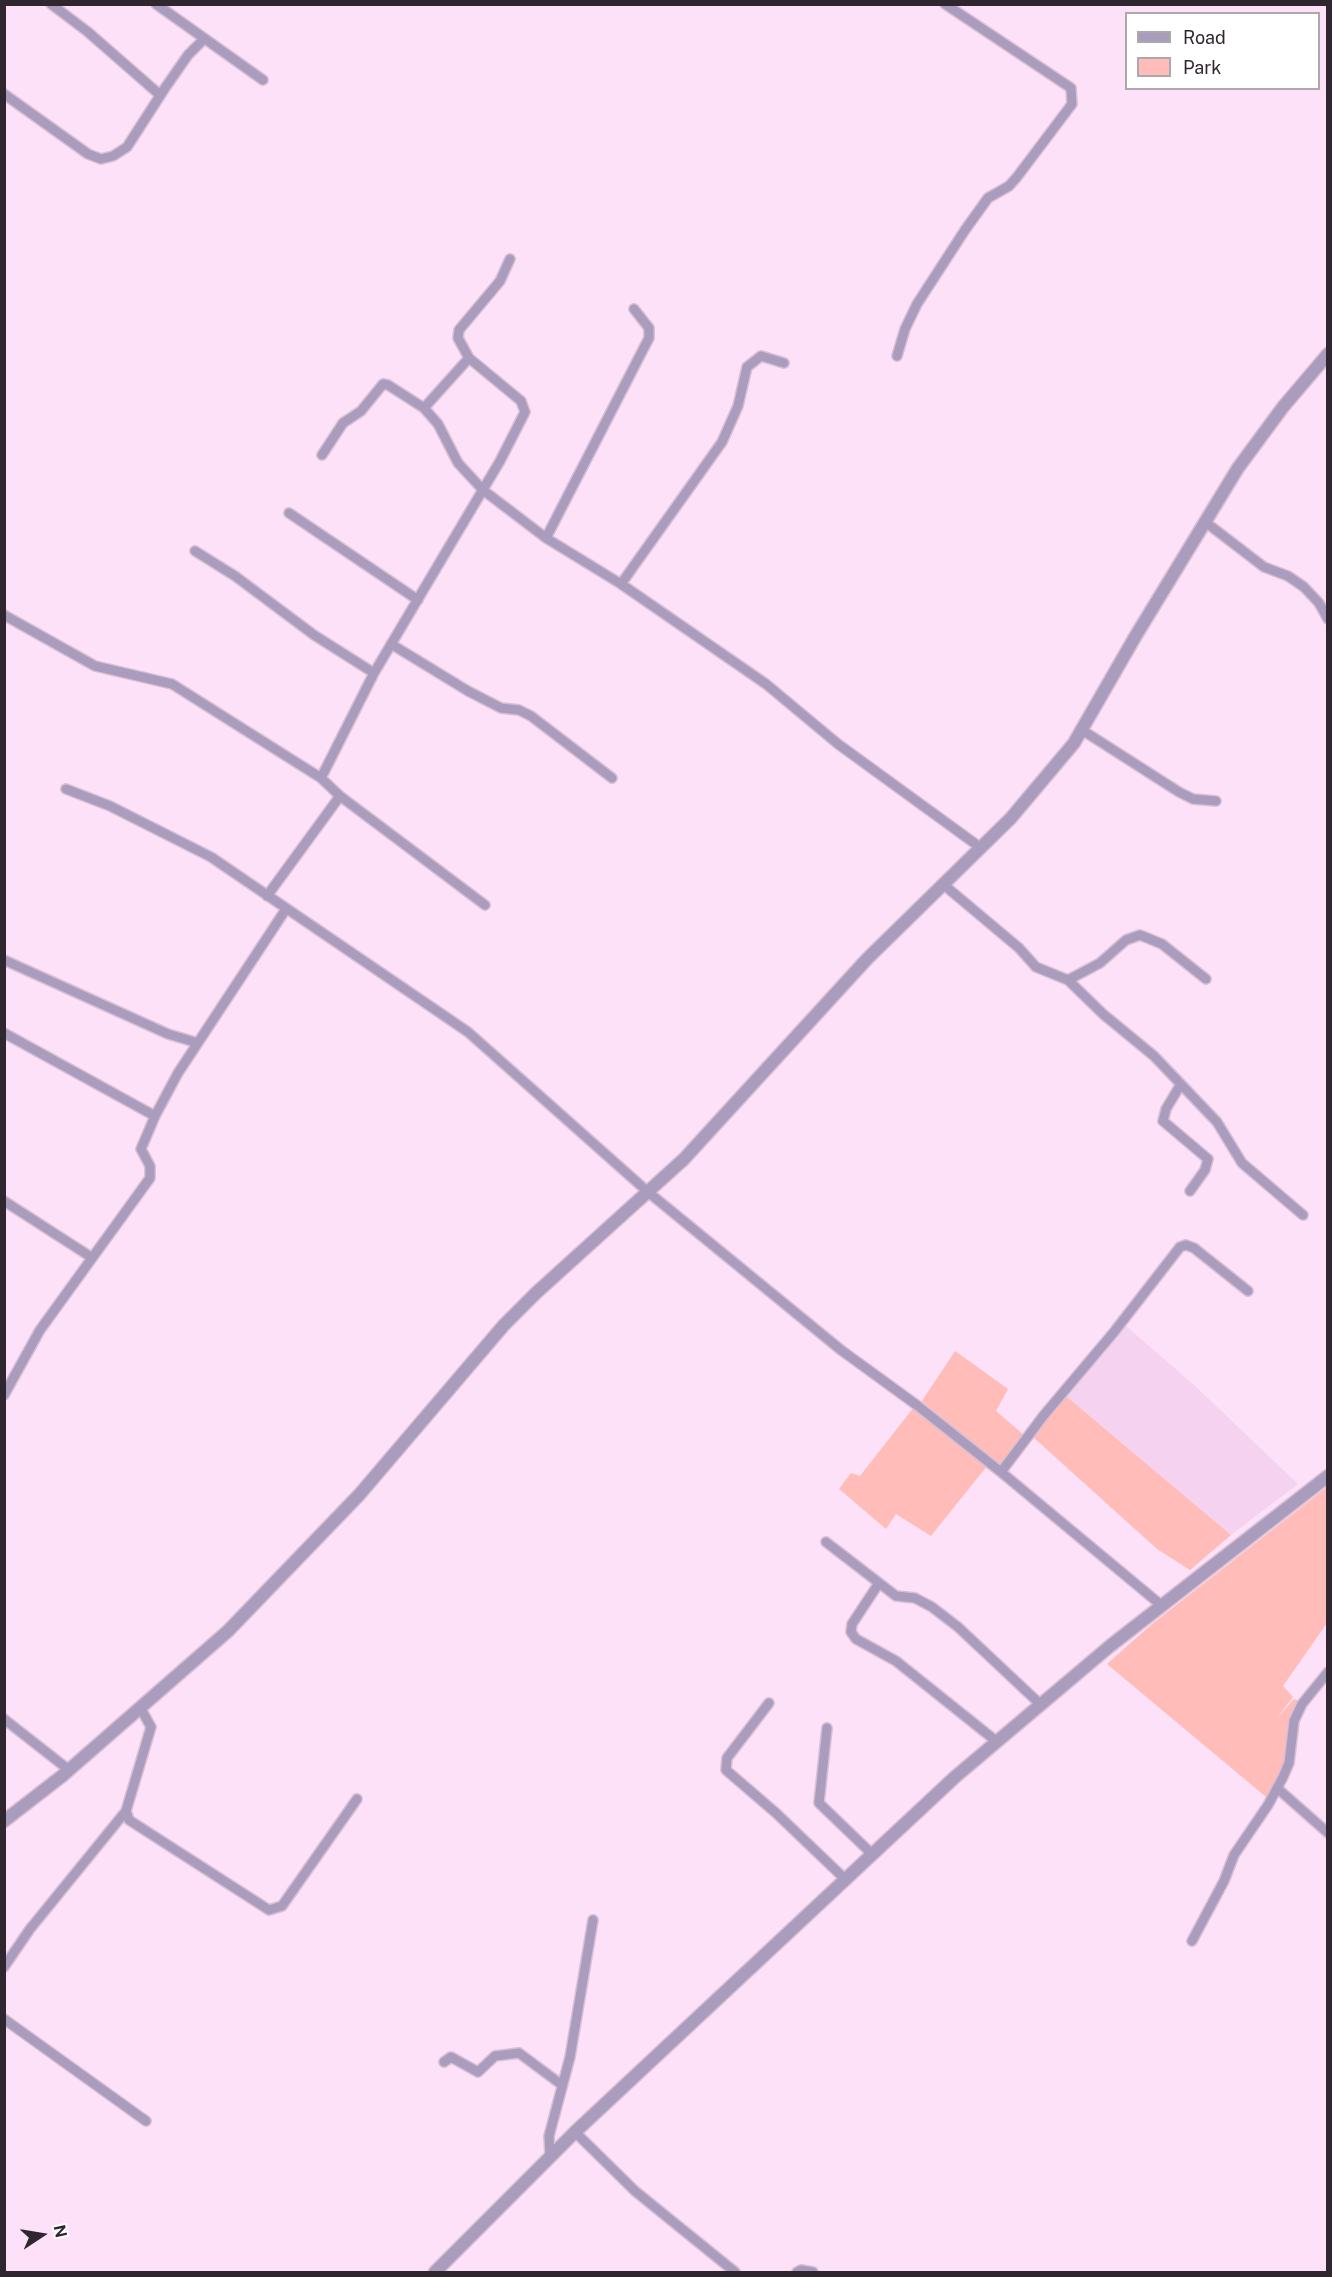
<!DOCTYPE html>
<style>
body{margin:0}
#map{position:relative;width:1332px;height:2277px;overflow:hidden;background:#fde1f8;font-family:"Public Sans",sans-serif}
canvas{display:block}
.frame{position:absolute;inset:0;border:6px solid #30262f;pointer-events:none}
.legend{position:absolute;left:1125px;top:12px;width:195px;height:78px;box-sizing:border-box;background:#fff;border:2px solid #aca8ac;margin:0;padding:8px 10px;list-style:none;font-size:18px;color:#30262f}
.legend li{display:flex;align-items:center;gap:12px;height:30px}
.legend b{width:30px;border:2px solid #aca8ac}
.north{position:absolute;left:12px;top:2205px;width:60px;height:60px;-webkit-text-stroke:4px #fff;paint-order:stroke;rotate:78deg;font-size:16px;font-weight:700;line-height:24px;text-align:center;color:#30262f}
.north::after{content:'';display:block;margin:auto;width:21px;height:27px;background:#30262f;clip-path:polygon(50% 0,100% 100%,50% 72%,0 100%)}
</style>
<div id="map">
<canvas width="1332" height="2277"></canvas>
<div class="frame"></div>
<ul class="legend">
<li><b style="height:8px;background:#aa9cbd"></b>Road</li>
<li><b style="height:16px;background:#ffbcb8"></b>Park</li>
</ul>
<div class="north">N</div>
</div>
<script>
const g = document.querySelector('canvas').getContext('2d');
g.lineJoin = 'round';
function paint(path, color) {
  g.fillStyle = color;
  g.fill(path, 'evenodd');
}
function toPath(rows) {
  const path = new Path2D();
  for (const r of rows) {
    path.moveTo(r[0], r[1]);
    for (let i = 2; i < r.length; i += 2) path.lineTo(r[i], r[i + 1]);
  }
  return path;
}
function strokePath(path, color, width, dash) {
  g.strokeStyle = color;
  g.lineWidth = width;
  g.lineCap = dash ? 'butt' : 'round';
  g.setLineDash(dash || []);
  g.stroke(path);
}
const built = toPath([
 [1125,1325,1194,1385,1298,1484,1231,1535,1066,1396]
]);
const green = toPath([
 [955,1351,1008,1389,996,1411,1024,1435,1001,1467,922,1401],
 [1066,1396,1231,1535,1190,1570,1157,1549,1033,1437],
 [914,1407,987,1466,931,1536,896,1514,886,1529,839,1489,851,1473,860,1476],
 [1327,1487,1327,1623,1283,1686,1293,1697,1276,1719,1294,1699,1299,1701,1280,1777,1266,1797,1107,1664,1152,1624]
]);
const minor = toPath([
 [51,4,88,32,160,95],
 [156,4,263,80],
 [4,94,88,154,101,159,113,156,127,147,165,88,188,55,204,39],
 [897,356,905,329,917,304,965,230,988,198,1009,186,1017,177,1072,104,1071,88,945,4],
 [469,358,424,408,438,424,458,463,483,490,546,538,621,584,766,684,838,744,981,848],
 [322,455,343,423,361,411,383,384,388,385,424,408],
 [289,513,418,600],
 [1204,521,1264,567,1288,576,1304,587,1319,603,1328,619],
 [546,538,649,338,649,328,634,309],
 [195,551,235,576,314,635,374,673],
 [621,584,722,442,738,406,747,367,761,356,784,363],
 [4,615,95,666,172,684,321,778],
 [391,644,468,691,501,708,519,710,531,716,612,778],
 [1082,730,1179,792,1193,799,1216,801],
 [66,789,110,806,211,857,468,1032,648,1192,841,1350,918,1406,1001,1472,1161,1605],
 [340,796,485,905],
 [944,885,1019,948,1036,967,1068,980,1103,1014,1154,1056,1217,1122,1242,1163,1303,1215],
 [267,896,340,796,321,778,374,673,500,461,525,412,521,401,469,358,458,338,459,330,500,281,510,259],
 [4,960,168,1034,198,1043],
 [1068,980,1100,963,1126,940,1140,935,1162,944,1206,979],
 [4,1033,155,1116],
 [1181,1084,1166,1109,1163,1121,1208,1159,1205,1170,1190,1191],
 [4,1201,91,1257],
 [4,1395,40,1330,150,1178,150,1166,141,1149,155,1116,178,1073,286,909],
 [1001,1472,1044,1415,1114,1332,1180,1247,1186,1245,1194,1248,1248,1291],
 [826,1542,896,1596,915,1598,932,1607,958,1627,1040,1704],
 [879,1583,852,1624,851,1632,856,1639,896,1661,996,1741],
 [769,1703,727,1758,726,1770,776,1813,846,1880],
 [4,1719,69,1770],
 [827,1728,819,1803,872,1854],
 [1277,1788,1328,1833],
 [126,1811,129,1820,269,1910,282,1906,357,1799],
 [1192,1941,1224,1881,1234,1855,1268,1805,1283,1777,1289,1763,1294,1721,1302,1704,1328,1672],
 [4,1967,30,1929,126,1811,151,1727,141,1709],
 [4,2019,146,2121],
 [444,2062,451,2057,478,2072,495,2056,519,2053,562,2085],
 [575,2132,635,2191,735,2272],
 [550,2156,549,2136,570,2057,593,1920],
 [797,2272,801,2270,813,2272]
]);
const tertiary = toPath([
 [4,1821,62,1776,228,1631,359,1495,504,1325,536,1293,684,1159,867,959,1011,818,1074,743,1135,637,1238,468,1283,407,1328,354],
 [435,2272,575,2132,955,1777,1110,1646,1328,1476]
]);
paint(built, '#f5d3f0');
paint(green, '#ffbcb8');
strokePath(minor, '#d8bfd4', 12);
strokePath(tertiary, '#d8bfd4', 15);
strokePath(minor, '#aa9cbd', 9);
strokePath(tertiary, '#aa9cbd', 12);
</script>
